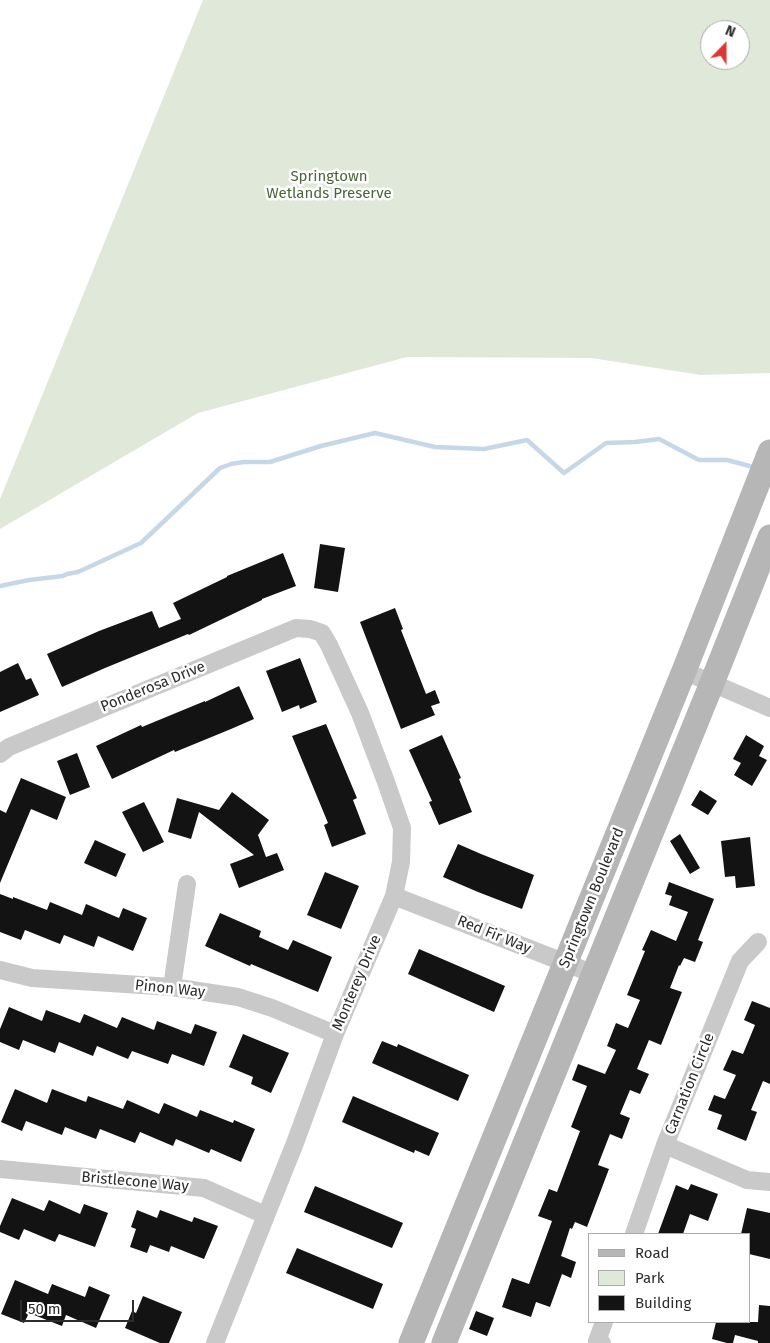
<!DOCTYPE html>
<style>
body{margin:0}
#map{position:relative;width:770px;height:1343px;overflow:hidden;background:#fff;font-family:"Fira Sans",sans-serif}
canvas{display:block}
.legend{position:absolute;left:588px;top:1233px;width:162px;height:90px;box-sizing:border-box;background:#fff;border:1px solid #ababab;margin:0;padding:6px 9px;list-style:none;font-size:15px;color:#2c2c2c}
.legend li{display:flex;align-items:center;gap:10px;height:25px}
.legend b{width:25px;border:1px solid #ababab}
.north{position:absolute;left:700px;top:20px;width:50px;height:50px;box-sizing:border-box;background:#fff;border:1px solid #ababab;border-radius:50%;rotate:22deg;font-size:14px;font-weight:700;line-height:20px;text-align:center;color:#2c2c2c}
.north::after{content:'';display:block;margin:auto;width:18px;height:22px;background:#dc3635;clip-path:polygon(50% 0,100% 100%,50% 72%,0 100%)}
.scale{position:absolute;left:20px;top:1300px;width:114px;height:22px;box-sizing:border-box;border:2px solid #2c2c2c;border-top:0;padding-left:6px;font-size:15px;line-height:18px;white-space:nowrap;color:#2c2c2c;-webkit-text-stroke:4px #fff;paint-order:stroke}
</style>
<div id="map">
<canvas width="770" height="1343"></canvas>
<ul class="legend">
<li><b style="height:6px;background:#b6b6b6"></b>Road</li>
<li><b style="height:14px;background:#e0e9d9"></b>Park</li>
<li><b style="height:14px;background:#131313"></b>Building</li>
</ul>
<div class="north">N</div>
<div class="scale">50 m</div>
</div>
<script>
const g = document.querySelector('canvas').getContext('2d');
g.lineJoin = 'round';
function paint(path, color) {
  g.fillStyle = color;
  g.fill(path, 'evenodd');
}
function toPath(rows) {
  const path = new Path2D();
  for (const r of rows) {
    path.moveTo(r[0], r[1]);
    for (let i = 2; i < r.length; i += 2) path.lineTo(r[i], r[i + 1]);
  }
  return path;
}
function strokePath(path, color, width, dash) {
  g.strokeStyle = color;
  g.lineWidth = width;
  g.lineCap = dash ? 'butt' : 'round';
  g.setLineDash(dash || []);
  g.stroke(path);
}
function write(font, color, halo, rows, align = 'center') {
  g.font = font + ' "Fira Sans",sans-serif';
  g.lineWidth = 5;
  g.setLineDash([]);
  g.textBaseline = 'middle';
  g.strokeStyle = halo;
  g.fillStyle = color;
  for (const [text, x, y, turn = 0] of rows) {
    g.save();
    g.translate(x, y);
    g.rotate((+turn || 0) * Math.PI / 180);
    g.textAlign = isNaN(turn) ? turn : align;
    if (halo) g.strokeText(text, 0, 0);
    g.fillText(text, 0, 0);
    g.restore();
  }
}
const green = toPath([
 [203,0,770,0,770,373,701,375,591,358,407,357,198,413,0,529,0,499],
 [710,30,740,30,740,60,710,60]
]);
const stream = toPath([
 [0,586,29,580,63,576,67,574,78,572,141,543,220,468,231,464,244,462,270,462,321,446,375,433,435,447,484,449,527,440,564,473,606,443,635,442,659,439,699,460,727,460,757,468]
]);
const building = toPath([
 [320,544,345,548,338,592,314,588],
 [283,553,296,586,262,599,262,600,189,635,188,634,105,668,62,687,47,654,99,631,152,611,159,628,181,619,173,603,227,577,227,576],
 [395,608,403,629,401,630,426,694,435,690,440,703,431,706,435,715,401,729,360,622],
 [300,658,317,702,300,709,299,705,282,712,266,671],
 [18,663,26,680,31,678,39,695,0,712,0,672],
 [239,686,254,719,231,729,175,752,174,750,112,779,96,746,141,725,142,727,205,701,205,702],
 [326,724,357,798,353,800,366,834,332,847,324,825,328,823,292,736],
 [442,735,461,778,459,779,472,812,439,825,429,802,432,801,409,750],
 [746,735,764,746,759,756,767,760,752,786,734,775,741,763,733,759],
 [77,753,90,787,70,795,57,761],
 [21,778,66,797,57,820,31,809,0,883,0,810,6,813],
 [700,790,717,801,708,815,691,805],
 [232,792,269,820,258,835,266,857,277,853,284,870,239,888,230,864,254,855,199,812,191,839,168,832,177,798,219,810],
 [144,802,164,842,143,852,122,812],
 [680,834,700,868,690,874,670,841],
 [750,837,755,886,736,888,735,876,725,877,721,841],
 [95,840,126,854,116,877,84,863],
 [458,844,481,854,534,875,522,909,478,892,443,877],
 [325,872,359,886,341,929,307,915],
 [669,882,714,899,698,940,703,942,695,962,684,958,680,966,679,965,670,988,682,992,661,1045,649,1040,637,1069,649,1074,640,1094,630,1090,620,1114,630,1118,622,1139,610,1134,598,1165,609,1169,587,1227,575,1222,572,1229,570,1228,561,1256,576,1262,571,1278,562,1274,550,1307,536,1302,531,1317,502,1307,512,1278,529,1284,552,1221,538,1216,549,1189,557,1192,580,1131,571,1127,587,1086,572,1080,578,1064,605,1074,616,1050,607,1046,616,1023,628,1028,640,1000,627,995,645,951,642,950,651,930,676,941,688,912,669,905,672,896,665,894],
 [0,894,13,899,13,897,47,910,50,902,82,915,86,904,119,918,123,908,147,918,133,951,98,936,94,947,64,935,60,944,25,930,21,940,0,932],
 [220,913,261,931,259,937,288,950,293,940,332,957,318,992,251,964,250,966,205,946],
 [419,949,505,986,494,1012,408,974],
 [752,1001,770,1008,770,1084,763,1081,751,1110,757,1112,746,1141,717,1129,722,1115,708,1110,714,1095,725,1099,736,1075,723,1070,732,1050,743,1054,755,1025,744,1020],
 [9,1007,42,1021,46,1010,80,1023,84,1014,117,1028,122,1017,154,1030,157,1021,191,1034,195,1024,217,1032,204,1066,172,1054,168,1064,132,1051,128,1059,97,1046,93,1056,59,1042,55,1053,23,1040,19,1050,0,1042,0,1029],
 [243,1034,289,1053,271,1093,251,1084,253,1077,229,1067],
 [382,1041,397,1047,398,1044,469,1075,458,1101,372,1063],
 [15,1089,47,1103,52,1089,86,1102,88,1096,123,1109,127,1100,159,1114,164,1103,197,1117,200,1110,233,1123,234,1120,255,1129,241,1162,211,1149,209,1153,176,1139,173,1146,140,1132,135,1143,100,1129,96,1139,65,1127,62,1135,26,1121,22,1131,1,1122],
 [353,1096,439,1133,429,1156,415,1150,414,1153,342,1122],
 [691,1184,718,1194,708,1221,690,1214,683,1234,658,1234,676,1185,688,1190],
 [315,1186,403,1223,392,1248,304,1212],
 [12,1198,44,1211,49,1200,80,1214,84,1204,108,1213,95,1247,59,1234,55,1242,24,1229,19,1240,0,1232,0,1226],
 [747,1208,770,1213,770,1259,749,1254,749,1234,741,1234],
 [137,1210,157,1218,160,1210,192,1222,194,1217,218,1226,204,1259,171,1246,169,1252,150,1245,147,1253,130,1247,136,1229,131,1227],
 [297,1248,383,1284,373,1309,286,1273],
 [15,1280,48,1294,52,1284,85,1297,89,1286,110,1295,96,1328,66,1315,62,1326,29,1313,24,1323,1,1314],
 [143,1296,182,1312,169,1343,160,1343,125,1328,132,1311,136,1313],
 [759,1305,770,1306,770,1343,758,1343,758,1341,735,1335,733,1343,727,1343,712,1339,716,1322,758,1322],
 [476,1311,494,1318,487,1336,469,1329]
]);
const street = toPath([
 [684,671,770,708],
 [0,754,9,747,45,732,296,628,310,629,322,633,329,645,360,713,386,782,402,828,401,862,394,896,335,1034,295,1143,215,1343],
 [394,896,594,974],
 [0,970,32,978,172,987,238,997,272,1008,335,1034],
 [172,987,187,884],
 [665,1145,747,1180,770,1182],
 [0,1169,204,1188,265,1215],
 [634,1234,665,1145,740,961,758,942],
 [602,1343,597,1341,604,1322]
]);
const secondary = toPath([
 [411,1343,684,671,770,452],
 [444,1343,712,683,770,537]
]);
const parkNames = [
 ["Springtown",329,177],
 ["Wetlands Preserve",329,194]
];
const streetNames = [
 ["Ponderosa Drive",153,687,-22],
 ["Springtown Boulevard",592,898,-68],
 ["Red Fir Way",494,935,22],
 ["Monterey Drive",357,983,-67],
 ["Pinon Way",170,989,6],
 ["Carnation Circle",690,1084,-68],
 ["Bristlecone Way",135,1182,5]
];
paint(green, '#e0e9d9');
strokePath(stream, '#c6d8e8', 4.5);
paint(building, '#131313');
strokePath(street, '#c9c9c9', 18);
strokePath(secondary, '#b6b6b6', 25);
write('15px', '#4b653c', '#fff', parkNames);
write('15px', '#2c2c2c', '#fff', streetNames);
</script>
